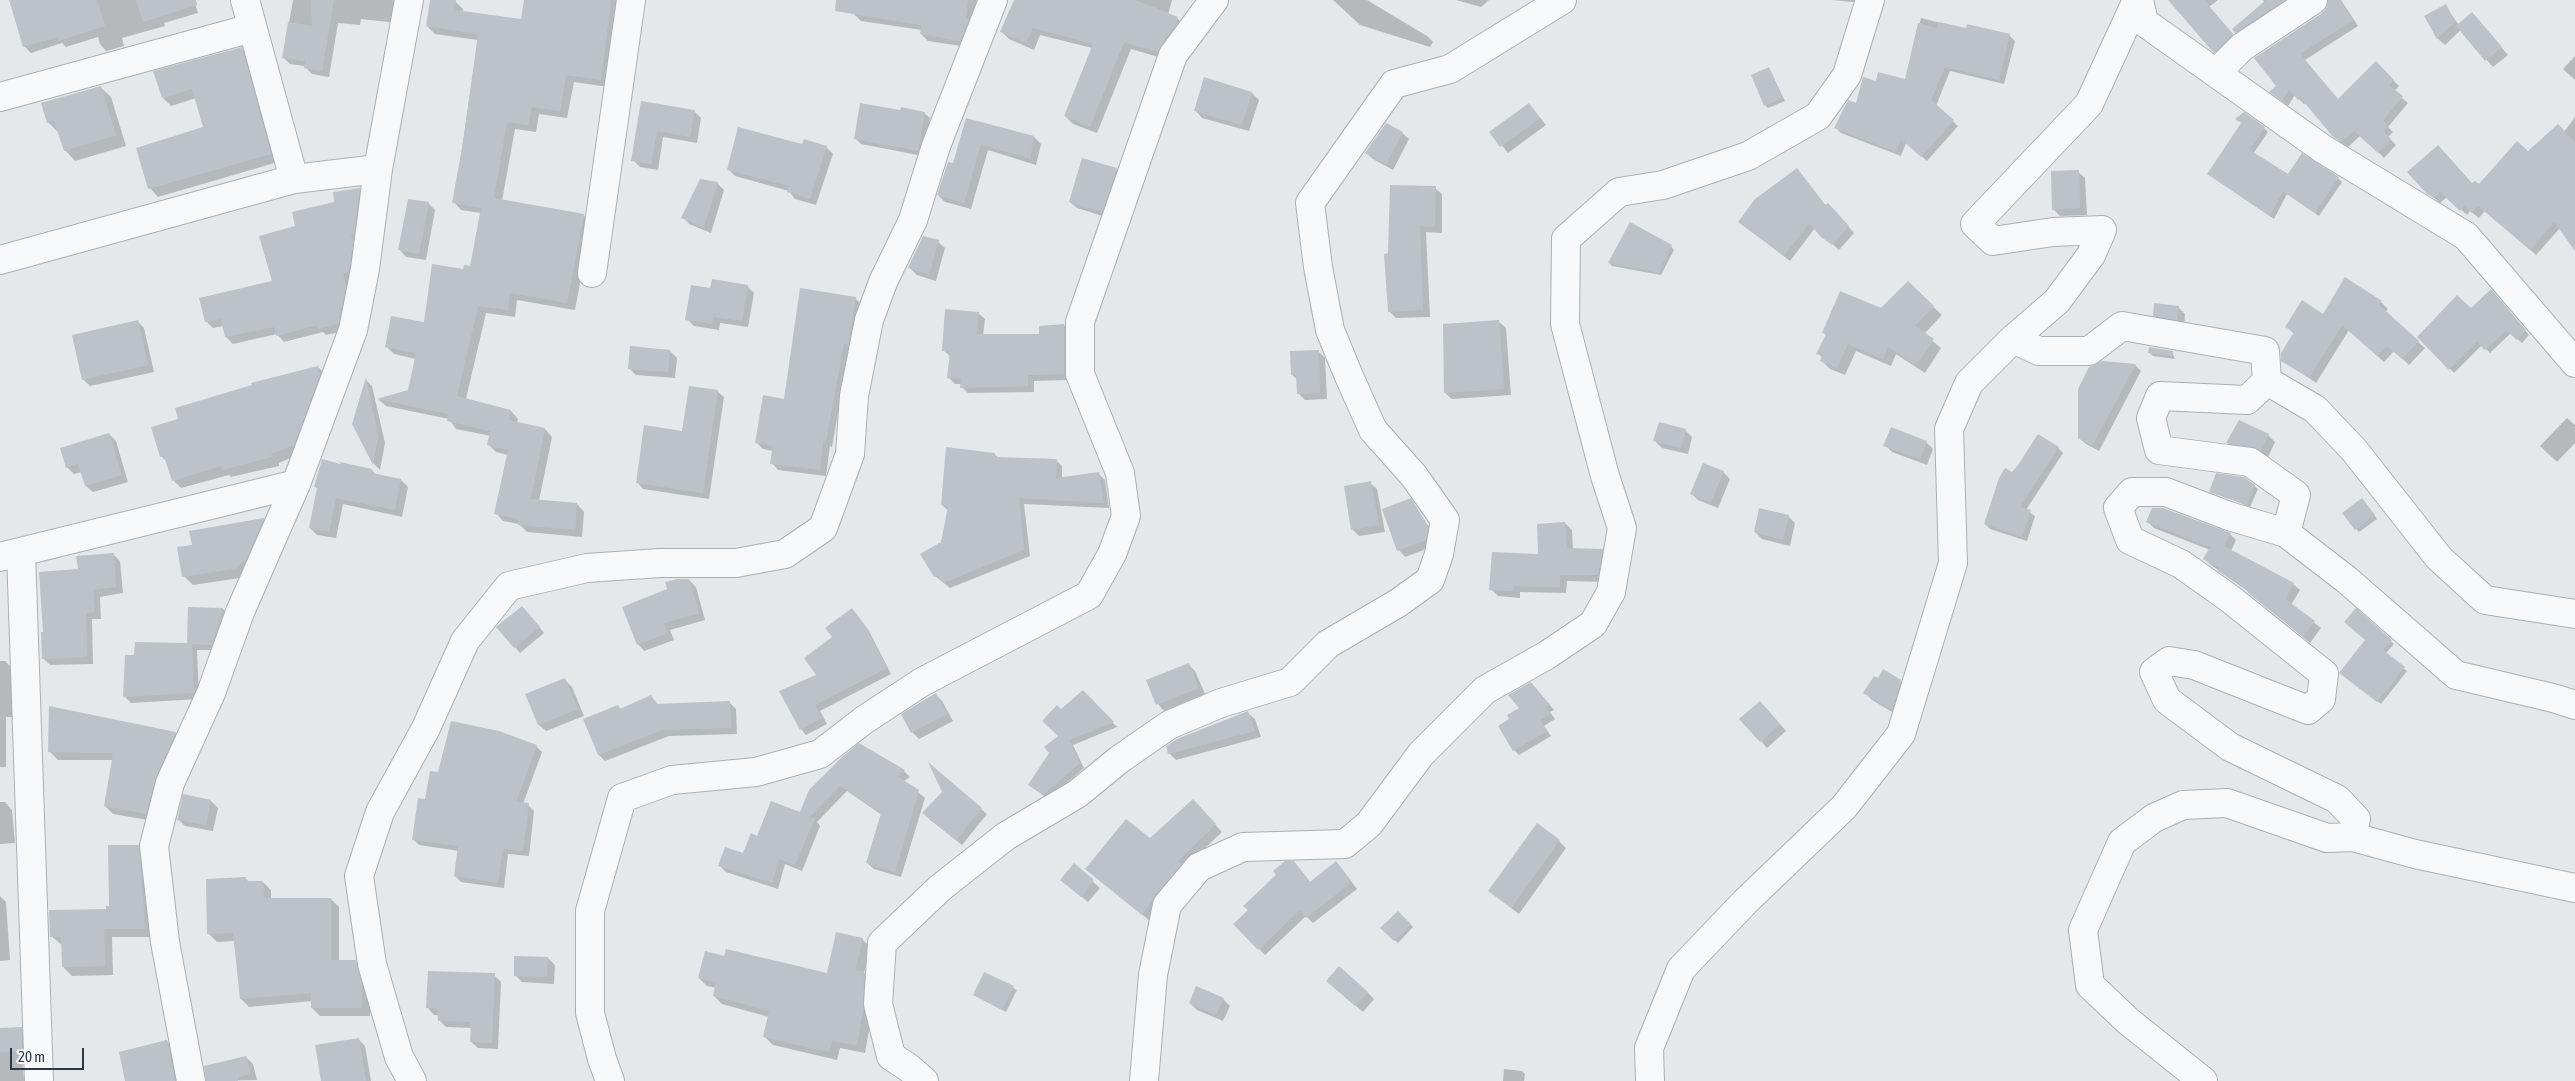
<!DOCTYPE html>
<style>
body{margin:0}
#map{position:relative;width:2575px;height:1081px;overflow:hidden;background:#e4e8eb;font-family:"Asap Condensed",sans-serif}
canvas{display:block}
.scale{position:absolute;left:10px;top:1048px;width:74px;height:22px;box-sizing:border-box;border:2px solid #2d3842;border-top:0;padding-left:6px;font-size:15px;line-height:18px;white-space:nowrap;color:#2d3842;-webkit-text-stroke:4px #f4f6f8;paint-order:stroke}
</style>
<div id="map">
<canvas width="2575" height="1081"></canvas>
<div class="scale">20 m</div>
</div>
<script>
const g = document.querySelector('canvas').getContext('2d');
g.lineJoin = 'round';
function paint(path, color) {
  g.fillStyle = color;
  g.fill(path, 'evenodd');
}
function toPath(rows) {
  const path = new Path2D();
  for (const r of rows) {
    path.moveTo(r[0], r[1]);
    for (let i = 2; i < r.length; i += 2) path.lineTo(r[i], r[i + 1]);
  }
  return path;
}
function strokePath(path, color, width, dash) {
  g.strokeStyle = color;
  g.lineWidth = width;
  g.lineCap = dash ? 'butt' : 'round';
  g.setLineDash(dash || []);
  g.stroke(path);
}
const shadow = toPath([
 [10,0,194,0,198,13,164,23,165,26,122,38,124,46,106,51,100,44,98,37,66,47,62,43,31,53,24,46],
 [293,0,400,0,397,23,361,19,360,25,338,23,329,77,312,74,304,66,290,64,283,57],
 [431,0,455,1,463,9,463,12,523,21,526,0,616,0,618,6,608,87,574,82,567,118,539,114,536,132,515,129,502,201,583,215,591,223,575,310,517,300,515,317,486,313,466,399,511,411,518,419,517,424,545,429,552,437,539,501,577,504,584,512,582,537,527,532,519,524,503,521,496,513,508,455,496,452,489,445,491,436,456,429,449,419,386,406,379,400,409,391,416,359,394,354,386,346,425,324,464,270,471,267,481,213,461,210,454,202,478,40,435,34,427,26],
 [856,0,987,0,967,47,928,41,921,34,922,30,861,21,854,14],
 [1015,0,1172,0,1168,15,1177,18,1185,26,1165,59,1131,49,1097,133,1073,124,1065,116,1092,48,1040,35,1034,50,1009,39,1002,32],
 [1333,0,1367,0,1427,36,1433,42,1430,47,1360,25],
 [1456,0,1489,0,1481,7],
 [1832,0,1863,0,1862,3],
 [2169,0,2218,0,2209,7,2239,41,2221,58],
 [2263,0,2300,0,2242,38,2236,32,2265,3],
 [2329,0,2341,0,2358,26,2305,60,2339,101,2376,63,2399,86,2394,91,2408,103,2388,127,2393,132,2388,137,2396,145,2384,158,2361,135,2348,147,2340,142,2306,103,2304,104,2295,95,2288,106,2271,92,2278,86,2328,7],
 [2445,6,2459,25,2479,21,2508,55,2493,67,2461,30,2445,45,2438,39,2426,17],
 [1921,18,1967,30,2009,35,2015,41,2004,84,1950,71,1936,106,1958,126,1927,161,1906,143,1901,156,1841,133,1836,128,1876,82,1906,81],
 [241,48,250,57,278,162,158,197,150,188,205,128,196,98,171,106,163,98],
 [2575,56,2575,80,2563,69],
 [1769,68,1785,101,1768,108,1765,105],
 [100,87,111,97,126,146,75,161,65,150,58,132,48,122],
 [1252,93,1259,100,1249,131,1202,118,1196,111],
 [642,102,694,111,701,118,697,143,663,137,658,170,640,167,633,160],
 [1529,104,1546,125,1508,153,1491,132],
 [901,112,924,113,930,118,923,156,861,144,855,138],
 [2575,117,2575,249,2560,228,2536,255,2485,211,2479,218,2470,211,2467,215,2447,197,2440,203,2427,192,2473,185,2479,186,2528,152,2564,132],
 [967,120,1034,137,1041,144,1036,165,988,150,971,209,945,202,938,195,954,165],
 [2264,128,2268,132,2253,154,2288,176,2338,178,2342,182,2319,216,2287,194,2274,219,2208,174],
 [1402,133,1409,139,1393,170,1373,159,1366,153],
 [803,146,826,147,833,154,816,205,795,199,789,191,735,176,728,169],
 [1116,169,1123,176,1109,218,1077,208,1070,202],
 [1797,169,1826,206,1834,210,1854,233,1839,250,1815,228,1790,261,1746,227],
 [2078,172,2085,178,2087,215,2060,216,2053,209],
 [717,183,724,190,711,233,689,224,683,217],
 [1435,188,1442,194,1442,233,1426,232,1430,317,1396,318,1389,311,1389,255],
 [359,190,366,196,345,331,326,335,323,332,284,342,277,334,233,344,226,337,224,326,213,328,206,321,274,282,297,227],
 [428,203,435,210,426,260,406,257,400,250],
 [938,242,945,248,936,281,917,275,910,268],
 [1671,246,1674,250,1661,275,1612,266,1609,263],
 [2345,278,2381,302,2388,309,2385,312,2425,348,2409,365,2394,351,2384,362,2349,330,2316,383,2283,360,2294,334,2287,327,2324,315],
 [1908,283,1942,315,1924,334,1941,348,1925,373,1896,354,1891,366,1856,351,1845,375,1830,369,1822,361,1823,358,1818,354,1826,335,1823,332,1882,310],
 [747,286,754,293,748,327,720,323,719,330,694,326,687,319,711,290],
 [2495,295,2529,335,2522,343,2511,333,2490,353,2482,345,2454,373,2419,337],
 [855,298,862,305,842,391,832,447,830,446,826,476,778,470,772,463,773,451,763,449,756,442],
 [2178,307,2185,314,2184,326,2161,322,2154,315],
 [978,313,985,319,983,335,1040,335,1064,325,1070,332,1070,380,1034,381,1034,392,968,393,962,387,962,384,955,384,948,377,951,357,943,350],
 [138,322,144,328,154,372,90,386,83,379],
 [1499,322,1506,328,1511,395,1452,399,1445,393],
 [631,348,670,351,677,358,675,378,636,375,629,368],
 [1318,351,1325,358,1327,399,1305,400,1298,393,1298,380,1292,375],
 [2172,352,2175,359,2153,356,2150,353],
 [2135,365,2141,371,2099,451,2086,444,2079,438],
 [318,367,326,375,302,453,279,463,279,466,231,477,229,475,181,488,173,480,167,462,161,456,180,420],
 [366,380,372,386,385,443,380,470,374,464,353,424],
 [717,391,724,397,709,499,643,489,637,482],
 [2567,418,2575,425,2575,443,2557,462,2540,446],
 [2240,422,2268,435,2275,442,2268,457,2260,453,2235,450,2228,443],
 [1685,430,1692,437,1688,454,1662,448,1655,441],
 [109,434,116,441,128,482,93,492,86,486,82,472,74,474,67,467],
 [1926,442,1933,449,1927,465,1892,452,1885,445],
 [2058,448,2063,453,2026,510,2035,516,2027,541,1990,529,1985,524,2012,474],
 [994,454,999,458,1056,460,1062,466,1062,479,1099,474,1105,480,1109,508,1024,504,1030,556,950,588,935,576,949,511,942,505],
 [341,466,372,470,376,475,401,480,408,487,402,517,343,504,336,538,317,535,310,528],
 [1723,472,1730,479,1718,508,1698,500,1691,493],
 [2244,478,2258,489,2250,507,2211,491],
 [1370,483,1377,489,1385,532,1359,536,1352,529],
 [1410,500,1434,534,1432,547,1405,557,1399,550],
 [2365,502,2377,519,2359,532,2356,529],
 [1788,516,1795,523,1790,546,1762,539,1755,532],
 [264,519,273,528,247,577,193,585,184,576,193,546,190,532],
 [2148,522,2230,534,2236,540,2231,551,2293,584,2300,590,2291,605,2321,628,2310,643,2249,592,2211,565,2205,559,2210,550,2154,528],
 [1565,523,1572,530,1573,550,1602,550,1609,557,1605,582,1567,581,1566,593,1520,592,1520,598,1498,596,1491,589,1539,555],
 [113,554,120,561,123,593,100,597,101,619,92,619,93,664,50,665,43,658,45,633,79,570],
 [689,580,696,587,705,620,670,630,674,640,644,651,638,644],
 [189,609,223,609,229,615,218,650,197,650,199,699,131,703,125,697,135,657,188,644],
 [2356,610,2394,644,2385,654,2407,671,2381,704,2344,675,2366,640],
 [528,613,544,633,520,653,515,647],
 [857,615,869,631,891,674,820,711,827,724,806,735,801,729,834,637],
 [0,661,5,661,13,669,14,717,6,717,6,767,0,767],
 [1188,664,1195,671,1205,694,1164,711,1158,704],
 [1878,679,1900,681,1907,688,1899,716,1872,700,1865,693],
 [565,680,572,687,584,716,546,731,539,725],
 [1536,689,1554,710,1550,712,1555,719,1544,726,1551,736,1519,755,1514,750,1511,720],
 [1083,692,1117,727,1073,745,1084,768,1048,799,1029,785,1060,736,1061,711],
 [935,694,942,701,953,721,919,739,912,732],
 [651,696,658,705,730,703,736,709,737,734,669,736,605,761,599,755,618,706,621,709],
 [1767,709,1786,731,1767,748,1761,741],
 [1248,713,1255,719,1261,737,1176,760,1169,753],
 [175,733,183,741,154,821,113,814,105,806,113,760,58,760,50,752],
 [859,745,904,771,910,777,904,781,925,798,901,877,874,869,867,863,882,815,847,791,817,822,820,826,802,871,785,864,778,889,726,872,720,866,744,854,757,837,800,814],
 [536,746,542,752,523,804,528,805,534,811,529,856,508,854,504,888,461,882,455,876,459,851,419,845,413,839,426,800,439,774],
 [931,768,987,814,962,845,929,819,944,792],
 [211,801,218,808,213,831,185,826,178,819],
 [0,802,5,802,12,810,15,843,0,844],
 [1199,807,1222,832,1184,868,1150,921,1094,876],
 [1559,841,1566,848,1519,914,1489,891],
 [138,846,147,855,153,937,112,937,113,975,72,976,63,967,62,945,51,936,107,911],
 [1074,865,1100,888,1088,902,1069,886],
 [1300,869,1311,883,1342,869,1357,889,1313,923,1306,916,1265,955,1235,924,1249,910,1277,875],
 [246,879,250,883,263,882,271,890,271,900,331,899,339,907,339,961,355,961,363,969,370,994,370,1016,320,1016,312,1008,312,1001,249,1007,241,999,235,941,217,942,209,934],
 [0,896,6,902,10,960,0,961],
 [1398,912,1413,927,1398,943,1382,928],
 [862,939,871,948,864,973,872,981,871,1019,865,1053,840,1048,837,1060,773,1045,764,1036,769,1017,722,1004,714,996,716,988,707,986,699,978,725,957,827,975],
 [515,957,548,958,555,965,554,984,522,982,515,975],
 [985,974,1017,990,1006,1012,974,995],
 [494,975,501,982,498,1049,478,1048,471,1042,472,1028,446,1027,439,1020,439,1015,434,1015,428,1008],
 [1335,988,1367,992,1374,999,1363,1012],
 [1223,999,1230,1006,1223,1021,1197,1010,1190,1003],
 [21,1028,28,1034,28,1057,22,1057,24,1081,0,1081,0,1029],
 [358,1039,365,1046,371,1081,323,1081],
 [167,1041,174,1048,180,1081,126,1081],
 [246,1057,253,1064,257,1080,207,1081],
 [1504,1069,1522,1071,1525,1074,1524,1081,1503,1081]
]);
const building = toPath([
 [9,0,97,0,105,26,58,41,57,37,23,47],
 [136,0,196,0,197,5,143,22],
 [311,0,334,0,322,71,304,68,305,61,282,58,288,22,312,26],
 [430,0,456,0,455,10,521,19,524,0,611,0,601,80,566,75,560,111,532,107,528,125,507,122,494,198,584,214,567,303,510,293,508,310,478,306,457,396,511,410,509,420,545,428,531,499,577,503,575,530,518,525,518,519,494,514,508,450,487,445,490,431,447,421,448,414,377,399,408,390,416,353,385,347,391,316,424,322,432,264,463,269,464,265,470,266,481,208,452,203,463,143,478,34,426,26],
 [836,0,968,0,966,18,969,19,960,41,920,34,921,25,835,11],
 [1014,0,1135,0,1178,17,1175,27,1158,52,1124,42,1090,127,1064,116,1093,44,1033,28,1026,43,1000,32],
 [2168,0,2204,0,2233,34,2214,53],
 [2266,0,2285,0,2235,33,2232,29],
 [2328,0,2340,0,2353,20,2300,54,2338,99,2376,61,2394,80,2389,85,2403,96,2383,120,2388,125,2383,131,2391,139,2378,153,2354,131,2341,142,2333,137,2300,97,2298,100,2289,89,2282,101,2269,92,2276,86,2254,58,2322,13,2327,7],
 [2446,4,2455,22,2437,39,2424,16],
 [2472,12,2502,47,2485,61,2456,26],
 [1939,22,1966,28,1967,24,2010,34,1999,80,1945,67,1931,100,1954,120,1921,157,1901,139,1896,152,1834,128,1848,100,1856,103,1863,77,1876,81,1878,72,1905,79,1918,23,1937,28],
 [242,47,271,154,148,189,136,148,203,127,192,89,162,98,153,71],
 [1769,67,1783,98,1764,106,1751,75],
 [1204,77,1252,92,1242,125,1194,111],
 [101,86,116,135,64,151,54,121,47,123,41,103],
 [641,101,695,110,690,137,657,131,651,164,631,161],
 [860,103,900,110,901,107,925,112,918,151,854,139],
 [1529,103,1540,118,1500,147,1489,132],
 [2244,112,2265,127,2250,150,2288,174,2302,153,2339,177,2315,213,2283,191,2270,216,2207,174,2241,123,2235,119],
 [966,118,1034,136,1030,159,981,144,964,203,937,195,948,162,953,163],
 [1386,123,1403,132,1386,164,1365,153],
 [2558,124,2575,142,2575,251,2554,222,2530,250,2478,206,2472,213,2464,206,2460,211,2440,192,2434,198,2426,193,2407,172,2438,145,2472,183,2475,181,2479,184,2517,141,2528,151],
 [738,127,802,144,804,139,827,146,810,199,787,192,789,186,727,170],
 [1082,158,1117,168,1102,212,1069,202],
 [1797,168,1825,205,1828,203,1849,226,1832,245,1821,237,1809,223,1784,256,1738,222,1755,199],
 [2079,170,2080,208,2052,210,2051,171],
 [700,179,718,182,704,227,681,218],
 [1390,185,1436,186,1435,227,1420,226,1423,310,1388,312,1384,254,1388,253],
 [360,188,354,234,351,234,353,242,349,272,343,273,346,286,338,324,318,329,317,325,276,336,274,327,225,337,221,319,205,322,199,298,272,281,259,236,295,226,292,212,334,202,333,192],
 [408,199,429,202,419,254,398,250],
 [1630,222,1672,245,1658,273,1608,263],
 [923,236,939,240,929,275,908,268],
 [2345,277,2382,301,2379,305,2419,341,2402,359,2387,346,2377,356,2342,325,2309,378,2281,361,2281,353,2294,332,2285,327,2302,300,2323,314],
 [712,279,748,285,742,321,713,317,712,324,685,320,691,285,710,288],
 [1908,281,1934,306,1915,326,1934,339,1916,365,1888,347,1883,359,1848,344,1837,368,1820,361,1822,356,1816,354,1826,334,1822,333,1840,291,1881,308],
 [800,288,856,297,848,344,844,343,826,441,823,441,820,470,770,464,773,446,755,443,763,395,784,399],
 [2491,289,2526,330,2517,340,2506,330,2485,350,2477,342,2449,370,2417,337,2457,295,2471,308],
 [2154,303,2179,306,2177,320,2153,316],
 [945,309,979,312,977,334,1039,334,1039,326,1064,324,1064,374,1028,375,1028,386,960,388,961,379,947,378,950,352,942,351],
 [138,320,148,365,82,380,72,335],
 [1499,320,1504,389,1444,393,1443,324],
 [630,346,670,350,668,372,628,369],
 [2149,347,2173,351,2172,356,2148,353],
 [1319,350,1320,393,1297,394,1296,375,1291,375,1290,351],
 [2102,361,2136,364,2092,446,2078,438,2078,389,2089,367],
 [318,366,320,374,294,445,271,454,272,457,222,470,221,466,172,481,164,456,160,457,151,427,178,419,175,408,252,385,251,383],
 [366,377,378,435,373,465,352,424],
 [689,386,718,390,703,493,636,483,644,425,682,431],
 [2239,420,2269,434,2261,451,2252,447,2226,443],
 [1659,422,1686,429,1681,448,1653,441],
 [1891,427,1927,441,1920,459,1883,446],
 [109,433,122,475,85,486,78,464,66,468,60,448],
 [2038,434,2059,447,2020,507,2031,510,2022,537,1984,524,1999,478,2005,468,2012,472,2018,465],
 [946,447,995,453,995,457,1057,459,1056,478,1099,472,1104,503,1019,498,1024,550,943,583,938,575,934,577,920,554,941,542,948,506,941,505],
 [322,459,340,464,340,462,372,469,372,473,401,479,395,510,336,498,329,532,309,528,317,488,314,487],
 [1703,463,1724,471,1711,502,1690,494],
 [2216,473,2244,477,2255,485,2247,505,2209,492],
 [1371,481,1379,525,1351,530,1344,486],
 [1411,498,1428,526,1426,540,1397,551,1382,509],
 [2362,498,2375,515,2355,530,2342,513],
 [1759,508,1789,515,1783,540,1754,532],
 [2152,508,2163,508,2231,533,2224,546,2294,583,2285,599,2315,621,2303,637,2247,592,2248,591,2218,571,2219,568,2203,559,2210,547,2146,522],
 [264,518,245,562,242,562,238,568,182,577,177,547,192,545,189,531],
 [1565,522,1567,548,1603,549,1598,575,1560,575,1560,587,1514,586,1513,591,1489,590,1492,552,1538,554,1537,524],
 [114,553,116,587,93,590,95,612,86,613,87,657,42,659,41,632,43,632,39,572,78,569,76,556],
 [678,579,689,579,699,613,664,623,668,633,637,645,622,607,667,589,665,582],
 [522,606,540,627,514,648,496,627],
 [188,607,223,608,212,645,192,644,194,693,123,697,125,655,134,655,135,642,187,643],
 [852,608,864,624,887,668,815,705,822,718,800,730,779,691,816,675,804,658,832,637,825,628],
 [2356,608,2392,640,2383,650,2405,667,2377,702,2339,673,2365,640,2344,622],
 [1189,663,1199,688,1156,705,1146,680],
 [1883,669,1901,680,1892,710,1863,693,1874,676,1878,678],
 [565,678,578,709,538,725,525,694],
 [1531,682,1550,705,1546,707,1551,714,1540,720,1547,731,1513,751,1498,726,1509,719,1507,715,1519,708,1508,695],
 [1083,690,1114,722,1069,740,1080,763,1043,795,1028,785,1049,753,1044,747,1058,736,1042,721,1057,705,1061,709],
 [936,693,947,714,911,733,901,714],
 [651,695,655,704,730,701,731,728,662,730,598,755,583,719,618,705,620,709],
 [1760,701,1780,724,1760,742,1739,719],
 [49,706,176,732,156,777,146,814,104,806,113,753,48,752],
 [1248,711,1255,731,1168,754,1166,746,1177,739],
 [451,721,499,731,537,745,516,802,529,803,523,851,503,849,498,883,454,876,458,846,412,840,418,798,425,799,430,771,438,772],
 [859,743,905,770,897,776,919,790,895,872,866,863,881,813,840,786,810,817,815,818,795,865,779,859,772,883,718,866,725,847,743,853,751,833,757,836,771,801,800,812,809,790,842,757],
 [928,762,982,808,956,840,922,813,942,792],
 [183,794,211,800,206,825,177,820],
 [1193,799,1216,824,1178,861,1182,864,1155,895,1142,915,1085,869,1126,819,1150,838],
 [1537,823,1560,840,1511,908,1488,891],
 [108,845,139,845,145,929,104,929,105,966,62,967,61,937,50,937,49,910,106,909,106,906,109,906],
 [1285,861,1294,861,1310,882,1336,861,1352,882,1306,918,1300,910,1258,950,1233,924,1248,910,1243,906,1276,875,1273,871],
 [1074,863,1094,880,1081,897,1060,880],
 [246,877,246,881,263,881,264,898,331,898,331,960,356,960,362,985,362,1008,311,1008,311,993,240,999,233,933,207,934,206,879],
 [1398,911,1411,924,1394,941,1380,928],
 [836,932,863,938,855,970,864,971,863,1010,857,1045,832,1041,829,1052,763,1037,769,1011,713,996,716,982,698,978,705,951,724,956,726,949,827,973],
 [514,956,548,957,547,977,514,976],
 [1339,966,1368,992,1355,1006,1326,981],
 [428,971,495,973,492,1043,470,1042,471,1022,438,1021,437,1008,426,1008],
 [984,972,1014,986,1002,1010,973,995],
 [1196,986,1224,998,1216,1015,1189,1003],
 [22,1027,22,1051,0,1052,0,1028],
 [359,1038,366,1081,321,1081,315,1045],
 [167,1040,175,1081,125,1081,119,1052],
 [246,1056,251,1074,238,1077,238,1081,206,1081,204,1066]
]);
const street = toPath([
 [245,0,294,179],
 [2139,0,2144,22,2323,149,2466,236,2575,363],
 [2216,73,2242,47,2313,0],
 [0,97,252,28],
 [0,260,294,179,378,169],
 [592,273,631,0],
 [2013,339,2039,351,2089,351,2122,326,2265,351,2267,381,2247,400,2160,396,2151,418,2159,450,2250,462,2296,495,2286,533,2229,516,2166,492,2132,492,2118,508,2130,540,2181,564,2229,598,2324,674,2321,699,2308,710,2194,665,2169,661,2154,672,2167,700,2230,747,2337,799,2356,819,2353,837,2327,838,2227,803,2183,805,2154,818,2122,842,2083,930,2090,985,2128,1021,2203,1081],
 [2267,381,2315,409,2354,450,2439,558,2485,600,2575,614],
 [2286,533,2347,580,2456,675,2553,698,2575,705],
 [21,552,39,1081],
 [0,557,296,484],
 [2353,837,2415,854,2575,888],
 [191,1081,165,942,154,846,170,783,211,693,240,612,296,484,353,330,365,269,378,169,409,0],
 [412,1081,399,1057,372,964,359,876,380,812,426,728,465,641,509,586,587,568,660,563,736,563,785,554,823,528,850,454,854,396,869,320,883,282,913,220,936,146,993,0],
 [610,1081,602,1059,590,1013,590,911,622,798,672,780,756,772,820,754,864,720,922,682,1089,595,1112,554,1126,516,1120,473,1080,374,1080,322,1173,55,1214,0],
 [924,1081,909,1068,891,1056,878,1004,882,943,940,888,1006,836,1077,794,1120,759,1169,725,1221,703,1290,682,1328,644,1398,603,1430,580,1439,554,1445,520,1414,476,1373,430,1348,374,1330,330,1318,267,1310,203,1394,84,1450,69,1562,0],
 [1144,1081,1153,975,1167,905,1199,867,1243,847,1345,844,1369,824,1421,754,1485,690,1547,655,1593,624,1611,592,1622,528,1605,476,1565,324,1566,239,1619,192,1663,185,1748,156,1818,116,1847,75,1870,0],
 [1650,1081,1649,1048,1681,969,1745,902,1844,807,1901,734,1953,563,1949,429,1969,383,2013,339,2057,301,2091,255,2102,230,2053,232,1993,241,1975,224,2089,104,2137,0]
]);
paint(shadow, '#0003');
paint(building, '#bcc2c7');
strokePath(street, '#a9b0b5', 30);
strokePath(street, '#f6f8f9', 28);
</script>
